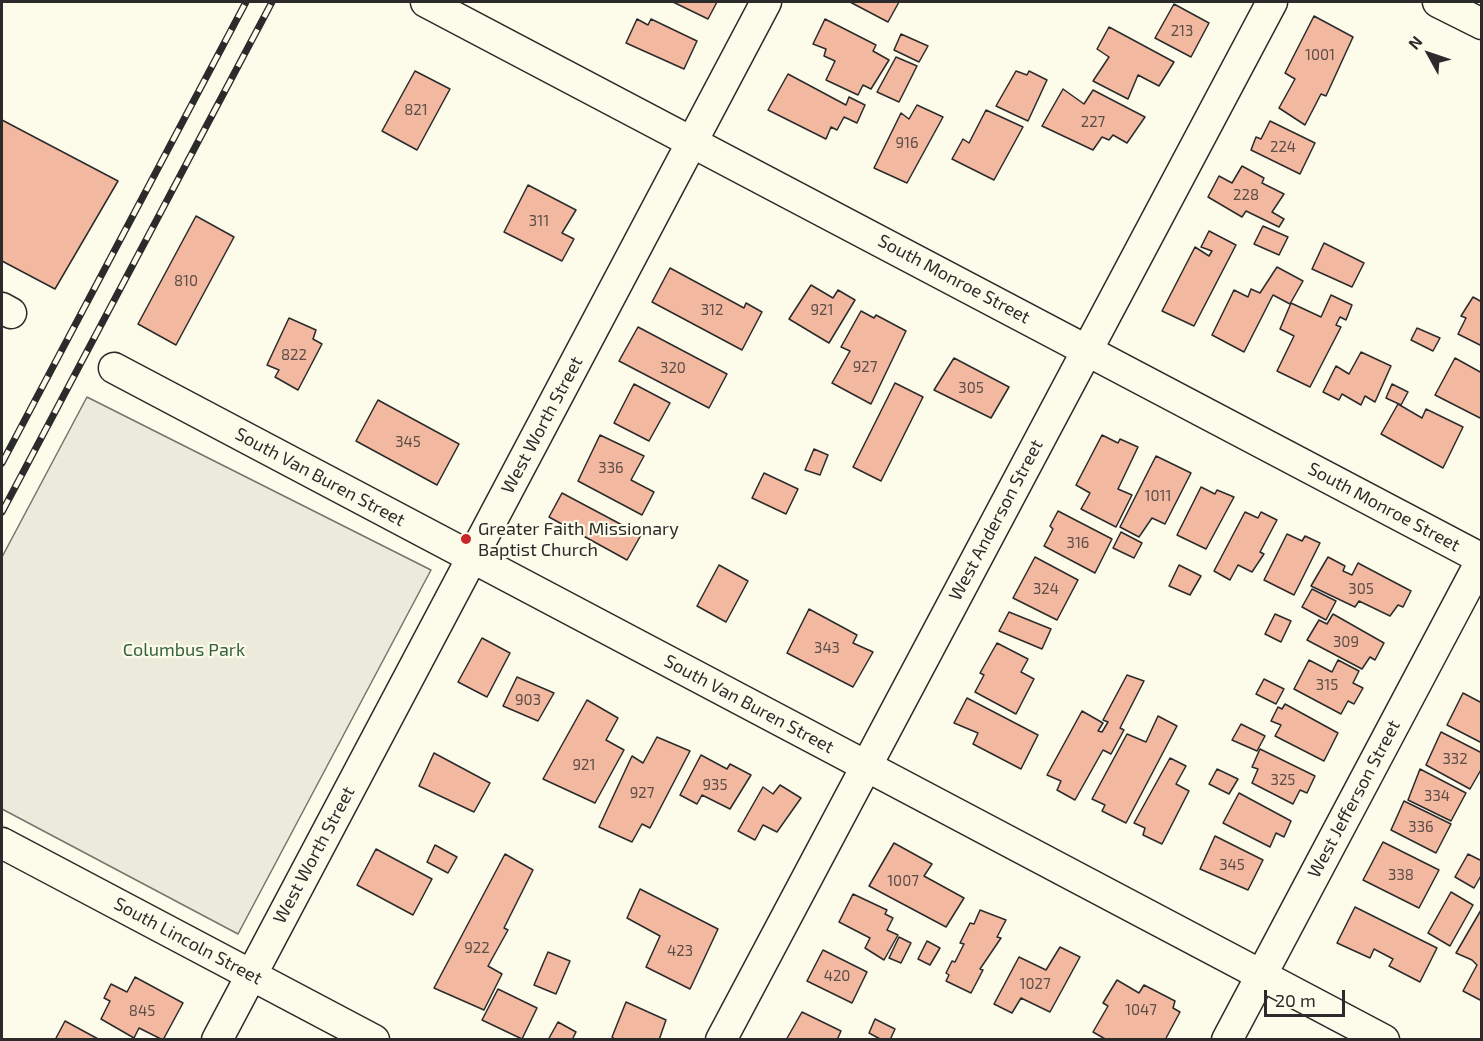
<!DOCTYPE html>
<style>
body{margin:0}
#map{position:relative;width:1483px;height:1041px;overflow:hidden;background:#fdfbea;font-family:"Exo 2",sans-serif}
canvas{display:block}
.frame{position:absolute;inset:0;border:3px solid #2b2b2b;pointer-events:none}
.north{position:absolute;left:1399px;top:24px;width:60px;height:60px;-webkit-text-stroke:4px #fdfbea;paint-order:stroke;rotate:310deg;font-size:16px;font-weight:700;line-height:24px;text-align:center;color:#2b2b2b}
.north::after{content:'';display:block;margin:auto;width:21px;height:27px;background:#2b2b2b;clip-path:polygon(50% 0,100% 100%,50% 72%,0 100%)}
.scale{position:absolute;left:1264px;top:990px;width:81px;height:27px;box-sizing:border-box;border:3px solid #2b2b2b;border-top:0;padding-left:8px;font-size:18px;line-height:21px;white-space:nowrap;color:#2b2b2b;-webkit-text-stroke:4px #fdfbea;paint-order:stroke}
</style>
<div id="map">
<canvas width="1483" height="1041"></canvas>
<div class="frame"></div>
<div class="north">N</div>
<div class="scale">20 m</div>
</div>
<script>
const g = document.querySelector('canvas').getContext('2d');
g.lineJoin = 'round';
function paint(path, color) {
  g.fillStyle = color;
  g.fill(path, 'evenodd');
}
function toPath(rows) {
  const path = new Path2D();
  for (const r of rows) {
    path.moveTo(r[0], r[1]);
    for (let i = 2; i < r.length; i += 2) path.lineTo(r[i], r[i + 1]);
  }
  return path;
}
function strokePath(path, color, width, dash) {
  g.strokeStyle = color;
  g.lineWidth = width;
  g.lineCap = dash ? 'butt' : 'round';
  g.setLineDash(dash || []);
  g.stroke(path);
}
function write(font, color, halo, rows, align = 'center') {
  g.font = font + ' "Exo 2",sans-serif';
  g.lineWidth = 4.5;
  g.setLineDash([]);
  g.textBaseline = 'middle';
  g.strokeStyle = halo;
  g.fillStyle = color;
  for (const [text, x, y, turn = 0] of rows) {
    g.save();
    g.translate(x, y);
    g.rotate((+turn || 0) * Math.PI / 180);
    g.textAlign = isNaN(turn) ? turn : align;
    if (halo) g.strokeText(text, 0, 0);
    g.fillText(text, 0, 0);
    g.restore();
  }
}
const green = toPath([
 [87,397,431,570,238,934,2,809,2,557,87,397]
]);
const building = toPath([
 [673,2,717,2,708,19,673,2],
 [850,2,899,2,888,22,850,2],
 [1174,4,1209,23,1191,57,1155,38,1174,4],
 [1314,16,1353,37,1326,96,1321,94,1305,125,1279,108,1295,79,1285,73,1314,16],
 [637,19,648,25,651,19,697,41,684,69,626,43,637,19],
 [825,19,876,45,873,51,889,60,871,89,863,85,858,95,826,80,835,61,824,56,826,49,813,44,825,19],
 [1109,27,1174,62,1159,86,1138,75,1128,99,1093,81,1109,57,1097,49,1109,27],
 [901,34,928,46,919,62,894,50,901,34],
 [896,57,917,66,899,102,877,92,896,57],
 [415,71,450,89,417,150,382,131,415,71],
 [1016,71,1027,75,1029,71,1047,80,1028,121,996,106,1016,71],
 [788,74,846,105,849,97,865,105,857,123,844,117,837,130,831,127,826,139,768,110,788,74],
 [1063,89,1084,104,1093,90,1145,117,1127,143,1113,135,1109,140,1102,137,1093,150,1042,126,1063,89],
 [917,105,943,117,907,183,874,168,901,113,909,119,917,105],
 [986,110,1023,127,994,180,952,159,963,139,969,143,986,110],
 [2,120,118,181,55,289,2,261,2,120],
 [1270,121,1315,143,1300,174,1251,150,1256,137,1261,139,1270,121],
 [1242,166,1264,178,1262,183,1284,194,1272,212,1284,219,1279,227,1246,211,1242,217,1208,197,1219,176,1232,183,1242,166],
 [528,185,576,210,562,233,574,239,562,261,504,232,528,185],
 [196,216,234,237,176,345,138,324,196,216],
 [1263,226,1288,237,1279,255,1254,244,1263,226],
 [1209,231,1236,245,1194,326,1162,311,1195,247,1209,256,1212,251,1201,247,1209,231],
 [1324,243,1364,263,1352,287,1312,269,1324,243],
 [1277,267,1303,281,1290,304,1273,295,1244,352,1212,335,1234,290,1248,297,1251,289,1260,293,1277,267],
 [670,268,744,308,746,303,762,312,742,350,652,302,670,268],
 [811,285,833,298,838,290,855,300,829,343,789,319,811,285],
 [1331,295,1352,305,1346,320,1340,317,1336,325,1341,327,1310,387,1277,371,1294,336,1280,329,1291,303,1321,317,1331,295],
 [1473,297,1482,302,1482,346,1458,334,1466,318,1461,316,1473,297],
 [861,311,874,318,876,315,906,331,871,404,832,383,850,351,841,347,861,311],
 [289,318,316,330,313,339,322,344,298,390,275,377,279,370,267,365,289,318],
 [638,327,727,374,709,408,619,361,638,327],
 [1417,328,1440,338,1433,351,1411,340,1417,328],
 [1361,352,1391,366,1375,402,1365,396,1361,405,1342,394,1339,400,1323,392,1336,366,1349,374,1361,352],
 [954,358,1009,387,991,418,934,390,954,358],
 [1455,358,1482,373,1482,419,1435,395,1455,358],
 [895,383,923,397,881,481,853,467,895,383],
 [634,384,670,403,649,441,614,423,634,384],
 [1392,384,1408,392,1401,405,1386,398,1392,384],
 [378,400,459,444,437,485,356,441,378,400],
 [1398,404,1422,418,1426,409,1463,427,1443,468,1381,434,1398,404],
 [600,435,644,456,631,480,654,492,642,515,578,481,600,435],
 [1102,435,1118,443,1120,439,1138,447,1118,489,1132,495,1116,527,1081,509,1090,493,1076,485,1102,435],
 [814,449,828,455,820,475,805,470,814,449],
 [1156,456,1191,473,1165,524,1152,518,1139,537,1120,527,1156,456],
 [764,473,798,489,786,514,752,498,764,473],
 [1201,487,1215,494,1217,490,1234,497,1206,549,1177,535,1201,487],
 [562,493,641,535,627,560,549,517,562,493],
 [1058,511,1112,539,1095,573,1044,546,1053,529,1050,526,1058,511],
 [1245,512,1258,518,1261,512,1277,520,1260,552,1264,554,1252,572,1238,565,1230,580,1214,571,1245,512],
 [1121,532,1142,543,1134,558,1113,548,1121,532],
 [1287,534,1302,541,1305,536,1320,543,1294,595,1264,580,1287,534],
 [1035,557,1078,580,1057,620,1013,598,1035,557],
 [1328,557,1345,566,1343,571,1352,575,1358,563,1411,591,1403,607,1398,605,1390,616,1359,601,1355,607,1311,586,1328,557],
 [719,565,748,581,726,622,697,606,719,565],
 [1179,565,1201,576,1190,595,1169,586,1179,565],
 [1312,589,1336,601,1326,620,1302,607,1312,589],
 [809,609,857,635,853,643,873,652,853,687,787,653,809,609],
 [1009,612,1051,629,1042,649,999,631,1009,612],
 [1275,614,1291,621,1281,642,1265,634,1275,614],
 [1333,614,1384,643,1375,660,1370,657,1362,669,1307,640,1319,620,1327,624,1333,614],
 [482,638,510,653,487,697,458,682,482,638],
 [997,643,1028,659,1021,672,1034,679,1016,714,975,692,984,675,980,673,997,643],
 [1309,660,1332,672,1338,660,1359,671,1353,683,1363,688,1354,704,1348,701,1341,714,1294,689,1309,660],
 [1127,675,1144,681,1120,728,1124,730,1111,754,1103,750,1075,800,1057,790,1061,781,1047,775,1082,711,1103,723,1098,731,1102,732,1108,722,1103,720,1127,675],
 [517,677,554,693,538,721,503,706,517,677],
 [1264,679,1284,689,1276,704,1256,694,1264,679],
 [1463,693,1482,703,1482,743,1447,725,1463,693],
 [967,698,1038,735,1021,769,973,744,978,733,954,723,967,698],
 [587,700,618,718,606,740,624,750,595,803,543,779,587,700],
 [1285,704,1338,733,1324,761,1275,736,1281,725,1271,721,1278,707,1282,709,1285,704],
 [1158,716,1177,726,1126,823,1102,811,1105,805,1092,799,1127,734,1146,742,1158,716],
 [1241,724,1265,736,1257,751,1232,740,1241,724],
 [1441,732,1482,753,1482,768,1470,789,1426,765,1441,732],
 [657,737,690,751,650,828,642,824,632,842,599,827,632,756,643,763,657,737],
 [1260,749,1315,776,1307,793,1300,790,1293,804,1252,783,1258,769,1252,767,1260,749],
 [434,753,490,783,474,812,419,786,434,753],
 [701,755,727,769,730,764,751,775,730,809,702,795,697,804,680,795,701,755],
 [1170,758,1186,766,1176,784,1189,791,1162,844,1143,835,1145,828,1134,823,1170,758],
 [1217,769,1238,779,1229,794,1209,784,1217,769],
 [1420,769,1466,793,1451,821,1408,800,1420,769],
 [780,785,801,798,777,832,763,825,755,840,738,831,763,787,773,794,780,785],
 [1239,793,1291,821,1284,837,1276,833,1270,847,1223,823,1239,793],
 [1404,801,1451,824,1436,853,1391,830,1404,801],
 [1215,836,1263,860,1248,890,1200,869,1215,836],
 [1383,842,1439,870,1419,908,1363,880,1383,842],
 [894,843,932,864,924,876,964,898,946,927,869,886,894,843],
 [435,845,457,857,448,873,427,862,435,845],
 [376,849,432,879,413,915,357,885,376,849],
 [505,854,533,870,504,928,508,930,488,966,502,974,484,1010,434,988,505,854],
 [1468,854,1482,861,1482,874,1474,888,1455,877,1468,854],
 [640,889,718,929,690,989,646,967,660,936,627,918,640,889],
 [1451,892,1473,905,1450,946,1428,933,1451,892],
 [853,894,887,910,885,914,893,918,887,930,898,935,884,960,865,948,870,938,839,922,853,894],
 [1355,907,1437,948,1420,982,1389,966,1393,959,1374,949,1370,958,1337,943,1355,907],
 [980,910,1006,920,997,937,1001,938,980,969,983,970,971,993,946,981,949,975,946,973,952,961,955,962,964,944,960,943,970,923,974,924,980,910],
 [1481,910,1482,911,1482,1001,1463,991,1477,965,1472,960,1456,953,1481,910],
 [899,937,911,943,901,963,889,958,899,937],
 [927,941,940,948,930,965,918,959,927,941],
 [1060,947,1080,957,1050,1012,1021,998,1012,1013,994,1004,1019,957,1046,970,1060,947],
 [823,950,867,972,852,1003,807,981,823,950],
 [548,952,570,961,556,994,534,985,548,952],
 [135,977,183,1003,163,1040,139,1028,134,1038,101,1019,110,1001,104,998,111,984,127,992,135,977],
 [1117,980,1139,993,1144,985,1175,1001,1173,1008,1180,1012,1165,1040,1107,1040,1093,1032,1108,1006,1103,1003,1117,980],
 [498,989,537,1008,522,1039,482,1020,498,989],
 [626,1002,666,1020,659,1040,616,1040,612,1037,626,1002],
 [802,1012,841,1031,837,1040,786,1040,802,1012],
 [875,1019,895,1029,890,1040,882,1040,869,1033,875,1019],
 [65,1021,100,1040,55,1040,65,1021],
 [558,1022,576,1032,572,1040,548,1040,558,1022]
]);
const minor = toPath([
 [426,2,1482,559,1227,1040],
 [1438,2,1482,24],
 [2,308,11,313],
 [114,368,1384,1040],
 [2,843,374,1040],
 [217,1040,766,2],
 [721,1040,1272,2]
]);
const rail = toPath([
 [2,463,246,2],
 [2,512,272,2]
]);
const markers = [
 [466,539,6,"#c62828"]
];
const numberNames = [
 ["213",1182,31],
 ["1001",1320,55],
 ["821",416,110],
 ["227",1093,122],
 ["916",907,143],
 ["224",1283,147],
 ["228",1246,195],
 ["311",539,221],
 ["810",186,281],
 ["312",712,310],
 ["921",822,310],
 ["822",294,355],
 ["927",865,367],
 ["320",673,368],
 ["305",971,388],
 ["345",408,442],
 ["336",611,468],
 ["1011",1158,496],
 ["316",1078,543],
 ["324",1046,589],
 ["305",1361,589],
 ["309",1346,642],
 ["343",827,648],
 ["315",1327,685],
 ["903",528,700],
 ["332",1455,759],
 ["921",584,765],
 ["325",1283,780],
 ["935",715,785],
 ["927",642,793],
 ["334",1437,796],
 ["336",1421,827],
 ["345",1232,865],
 ["338",1401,875],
 ["1007",903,881],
 ["922",477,948],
 ["423",680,951],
 ["420",837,976],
 ["1027",1035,984],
 ["1047",1141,1010],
 ["845",142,1011]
];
const streetNames = [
 ["South Monroe Street",954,279,28],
 ["West Worth Street",542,425,-62],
 ["South Van Buren Street",320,477,28],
 ["South Monroe Street",1384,507,28],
 ["West Anderson Street",996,520,-62],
 ["South Van Buren Street",749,704,28],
 ["West Jefferson Street",1354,799,-62],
 ["West Worth Street",314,855,-62],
 ["South Lincoln Street",188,941,28]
];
const poiNames = [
 ["Greater Faith Missionary",478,529],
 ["Baptist Church",478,550]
];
const parkNames = [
 ["Columbus Park",184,650]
];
paint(green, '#ecebdb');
strokePath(green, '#74746e', 1.5);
paint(building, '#f2b8a0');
strokePath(building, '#2b2b2b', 1.5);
strokePath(minor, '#2b2b2b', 33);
strokePath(minor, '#fdfbea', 30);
strokePath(rail, '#2b2b2b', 7);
strokePath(rail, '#fdfbea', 4.5, [14]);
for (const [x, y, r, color] of markers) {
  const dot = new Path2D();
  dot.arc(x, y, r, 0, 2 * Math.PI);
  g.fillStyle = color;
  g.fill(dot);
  strokePath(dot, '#fdfbea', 2);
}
write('15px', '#5d4e48', null, numberNames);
write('18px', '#2b2b2b', '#fdfbea', streetNames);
write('18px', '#2b2b2b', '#fdfbea', poiNames, 'left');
write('18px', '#34623c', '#fdfbea', parkNames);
</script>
